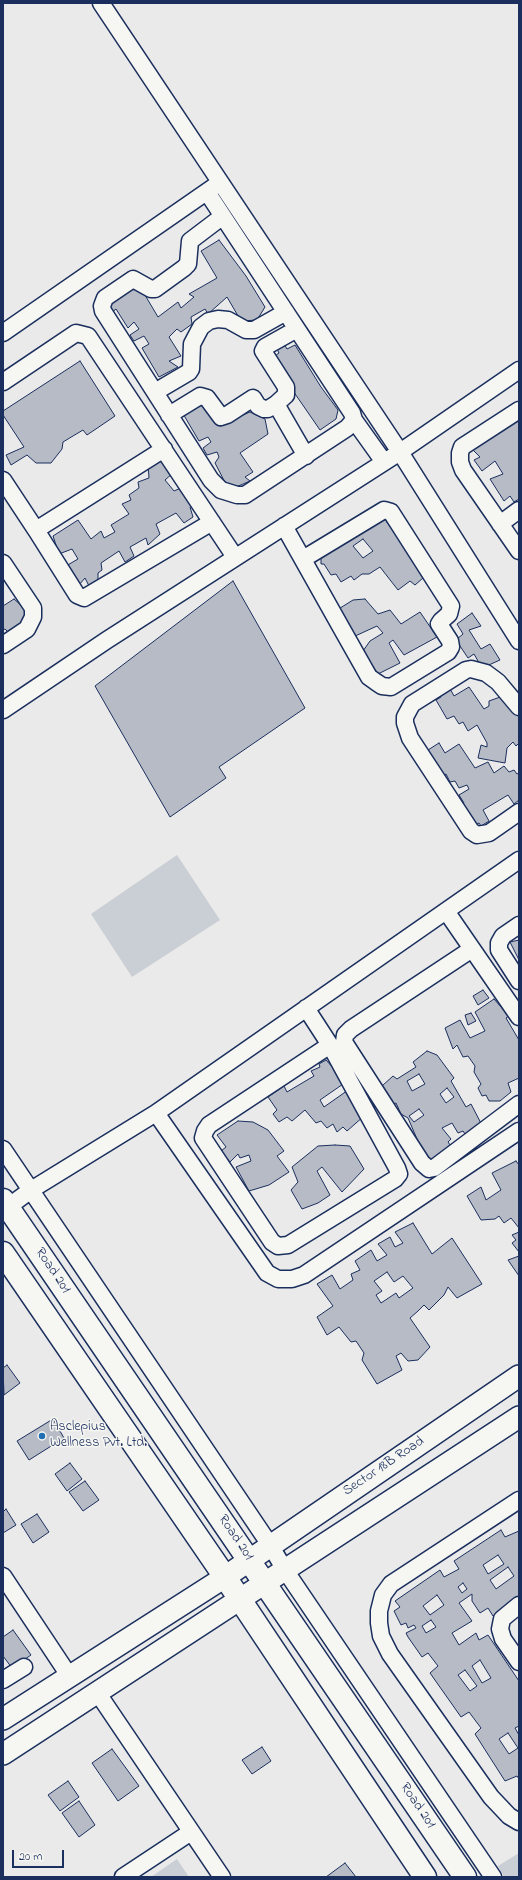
<!DOCTYPE html>
<style>
body{margin:0}
#map{position:relative;width:522px;height:1880px;overflow:hidden;background:#e9eae9;font-family:"Indie Flower",sans-serif}
canvas{display:block}
.frame{position:absolute;inset:0;border:4px solid #1b2f5e;pointer-events:none}
.scale{position:absolute;left:12px;top:1850px;width:52px;height:18px;box-sizing:border-box;border:2px solid #1b2f5e;border-top:0;padding-left:5px;font-size:12px;line-height:14px;white-space:nowrap;color:#1b2f5e;-webkit-text-stroke:3px #f6f6f2;paint-order:stroke}
</style>
<div id="map">
<canvas width="522" height="1880"></canvas>
<div class="frame"></div>
<div class="scale">20 m</div>
</div>
<script>
const g = document.querySelector('canvas').getContext('2d');
g.lineJoin = 'round';
function paint(path, color) {
  g.fillStyle = color;
  g.fill(path, 'evenodd');
}
function toPath(rows) {
  const path = new Path2D();
  for (const r of rows) {
    path.moveTo(r[0], r[1]);
    for (let i = 2; i < r.length; i += 2) path.lineTo(r[i], r[i + 1]);
  }
  return path;
}
function strokePath(path, color, width, dash) {
  g.strokeStyle = color;
  g.lineWidth = width;
  g.lineCap = dash ? 'butt' : 'round';
  g.setLineDash(dash || []);
  g.stroke(path);
}
function write(font, color, halo, rows, align = 'center') {
  g.font = font + ' "Indie Flower",sans-serif';
  g.lineWidth = 3;
  g.setLineDash([]);
  g.textBaseline = 'middle';
  g.strokeStyle = halo;
  g.fillStyle = color;
  for (const [text, x, y, turn = 0] of rows) {
    g.save();
    g.translate(x, y);
    g.rotate((+turn || 0) * Math.PI / 180);
    g.textAlign = isNaN(turn) ? turn : align;
    if (halo) g.strokeText(text, 0, 0);
    g.fillText(text, 0, 0);
    g.restore();
  }
}
const green = toPath([
 [177,855,220,920,132,977,91,914],
 [519,1853,519,1877,504,1877,498,1866],
 [177,1859,189,1877,151,1877]
]);
const building = toPath([
 [219,240,246,276,265,307,257,320,241,321,227,297,208,314,205,309,191,317,192,324,181,332,177,329,169,337,181,356,169,361,178,367,159,377,142,348,149,344,144,336,134,341,130,335,139,329,134,322,128,328,116,309,110,314,104,304,139,285,158,317,178,302,181,308,194,297,189,294,217,278,201,251,219,240],
 [283,342,287,349,295,345,321,387,338,410,336,419,320,430,271,359,279,353,276,347,283,342],
 [80,361,115,416,87,435,83,430,63,442,62,449,51,463,36,463,27,455,11,465,6,455,24,447,3,415,3,411,80,361],
 [204,403,221,424,250,412,265,419,268,434,240,453,253,472,245,477,250,481,229,490,215,463,219,457,217,452,207,455,203,448,211,442,208,437,199,441,182,412,204,403],
 [519,412,519,499,514,502,510,496,504,501,490,479,503,474,495,461,482,471,474,460,480,457,472,449,519,412],
 [161,454,173,473,165,480,174,491,183,487,194,503,190,507,193,517,184,523,176,513,156,524,160,534,148,545,146,538,130,547,134,556,125,562,119,551,101,563,102,570,98,573,98,582,89,586,85,578,79,585,66,566,78,559,72,549,59,554,53,536,78,520,91,539,101,531,104,538,115,532,111,525,129,514,122,504,131,500,129,495,139,488,138,482,149,478,148,464,161,454],
 [381,514,420,568,423,578,415,585,410,581,398,590,380,567,369,574,362,574,354,580,351,576,341,582,336,574,331,575,324,564,321,564,321,556,381,514],
 [363,539,373,551,363,558,353,546,363,539],
 [233,581,305,708,219,767,226,778,170,817,95,686,233,581],
 [14,599,31,614,22,629,10,634,5,629,3,630,3,606,14,599],
 [365,599,378,614,390,610,401,624,420,612,437,637,404,655,393,640,389,643,400,663,378,674,363,651,370,641,383,633,377,626,353,637,337,610,353,600,365,599],
 [472,613,481,626,469,630,481,649,490,644,500,660,482,668,474,654,468,658,456,640,463,634,457,624,472,613],
 [448,685,454,696,469,687,484,709,489,706,489,701,503,696,519,712,519,743,516,746,513,742,507,748,505,763,478,758,481,745,487,747,487,743,477,725,468,731,463,722,459,724,454,716,447,719,436,700,441,697,438,690,448,685],
 [439,743,445,753,459,744,475,768,488,762,494,773,504,766,509,772,514,770,517,774,519,773,519,800,514,804,508,795,483,810,489,821,481,826,479,823,472,826,459,806,464,803,459,795,469,789,467,785,459,788,455,781,450,782,446,774,441,777,427,758,431,755,428,750,439,743],
 [519,940,519,960,510,942,519,940],
 [483,990,489,998,478,1005,473,996,483,990],
 [494,999,509,1016,506,1018,519,1040,519,1078,508,1083,511,1092,500,1101,489,1101,486,1095,482,1096,478,1088,481,1084,474,1072,475,1066,468,1056,463,1057,457,1045,453,1049,445,1028,460,1020,470,1038,485,1031,475,1012,494,999],
 [471,1013,476,1021,468,1025,465,1015,471,1013],
 [427,1051,437,1055,454,1078,451,1081,466,1107,471,1104,484,1129,469,1140,463,1131,458,1133,452,1123,442,1128,451,1139,448,1142,453,1149,431,1162,415,1144,417,1139,408,1118,401,1114,396,1103,390,1105,382,1086,393,1076,397,1079,416,1067,413,1062,427,1051],
 [419,1074,425,1084,412,1091,407,1081,419,1074],
 [447,1088,454,1097,446,1103,440,1094,447,1088],
 [419,1109,424,1115,414,1122,409,1116,419,1109],
 [326,1060,346,1082,320,1100,324,1107,351,1088,364,1116,347,1131,343,1127,337,1132,333,1124,327,1128,321,1121,316,1123,305,1110,292,1121,287,1117,279,1122,273,1114,277,1110,268,1097,284,1086,287,1092,314,1076,311,1071,320,1067,319,1064,326,1060],
 [238,1121,253,1122,268,1130,284,1151,277,1156,289,1172,269,1185,249,1191,236,1167,251,1161,249,1155,240,1158,238,1154,230,1162,221,1151,226,1147,217,1135,238,1121],
 [335,1145,350,1146,364,1169,342,1192,322,1167,317,1171,330,1195,318,1203,302,1209,291,1190,298,1182,292,1167,318,1146,335,1145],
 [516,1161,519,1165,519,1228,511,1218,504,1223,499,1216,495,1219,481,1220,467,1196,481,1187,486,1200,501,1190,492,1173,516,1161],
 [413,1223,432,1254,452,1238,482,1284,457,1298,448,1287,444,1295,429,1310,424,1305,418,1311,410,1318,430,1347,418,1360,408,1361,401,1353,396,1356,402,1370,377,1384,362,1360,364,1353,356,1341,351,1342,339,1327,327,1335,317,1317,333,1306,317,1284,332,1275,340,1289,353,1280,351,1274,360,1270,355,1261,371,1250,377,1261,387,1255,378,1244,390,1237,395,1247,403,1243,395,1232,413,1223],
 [387,1272,394,1282,403,1276,413,1288,399,1298,396,1293,381,1303,376,1295,382,1291,374,1281,387,1272],
 [519,1232,519,1252,512,1243,516,1240,512,1235,519,1232],
 [519,1256,519,1276,508,1260,519,1256],
 [7,1365,20,1383,4,1395,3,1368,7,1365],
 [53,1419,64,1438,29,1460,17,1441,53,1419],
 [70,1463,82,1479,67,1491,55,1474,70,1463],
 [85,1481,99,1500,83,1511,69,1492,85,1481],
 [6,1509,16,1525,3,1533,3,1512,6,1509],
 [37,1514,49,1532,33,1543,21,1524,37,1514],
 [501,1530,505,1537,519,1531,519,1599,493,1616,488,1608,480,1613,472,1601,472,1594,459,1603,472,1621,452,1633,459,1645,476,1633,479,1640,488,1635,519,1681,519,1726,515,1728,519,1735,519,1779,517,1776,505,1781,475,1734,481,1728,469,1712,461,1717,430,1673,438,1666,428,1653,422,1657,408,1637,406,1633,416,1628,414,1625,408,1628,406,1623,401,1625,394,1611,400,1607,395,1601,440,1570,444,1577,459,1569,454,1561,501,1530],
 [498,1555,504,1564,488,1574,483,1565,498,1555],
 [508,1567,514,1576,496,1589,490,1580,508,1567],
 [463,1583,467,1589,462,1593,458,1587,463,1583],
 [437,1595,444,1605,430,1615,423,1606,437,1595],
 [431,1620,436,1627,426,1633,422,1626,431,1620],
 [480,1660,491,1678,482,1683,472,1666,480,1660],
 [465,1670,477,1686,470,1691,458,1675,465,1670],
 [508,1733,518,1748,509,1754,499,1739,508,1733],
 [13,1630,31,1655,12,1668,3,1656,3,1637,13,1630],
 [262,1747,271,1761,252,1774,242,1760,262,1747],
 [112,1749,139,1786,118,1801,92,1763,112,1749],
 [68,1781,79,1797,60,1811,48,1795,68,1781],
 [79,1801,95,1825,79,1837,62,1813,79,1801],
 [345,1863,356,1877,326,1877,345,1863]
]);
const minor = toPath([
 [101,3,400,452,519,641],
 [207,192,352,413,354,420,347,428,245,495,237,495,221,490,211,480,103,311,102,306,105,298,133,279,151,289,155,289,184,268,188,264,190,241,223,216],
 [297,329,265,347,263,351,286,387,286,395,276,404,306,456],
 [3,333,215,186],
 [3,382,76,333,88,336,235,557],
 [155,392,189,372,191,369,192,344,201,327,209,321,218,319,228,320,246,330,254,330,286,312],
 [519,410,462,447,460,453,460,462,463,470,519,551],
 [169,415,200,396,207,398,221,417,227,415,253,398,258,406,264,409,268,409,276,404],
 [354,420,384,462],
 [3,480,36,530,164,449],
 [500,524,519,510],
 [284,526,343,631,369,677,376,682,382,686,391,687,448,652,451,647,450,641,439,624,441,621,449,614,451,606,391,512,384,510,303,559],
 [36,530,77,595,84,598,212,522],
 [3,563,33,608,33,617,27,629,3,645],
 [519,707,498,682,486,673,471,669,466,670,412,704,405,717,405,723,410,738,471,831,477,835,489,833,519,812],
 [3,710,107,640,400,452,519,370],
 [446,911,519,1017],
 [519,925,503,936,499,943,499,950,519,981],
 [472,949,351,1029,345,1035,344,1042,422,1163,429,1169,434,1168,519,1104],
 [306,1008,330,1045,397,1168,399,1174,395,1179,288,1245,278,1246,272,1242,203,1138,205,1131,209,1125,330,1045],
 [156,1113,267,1273,278,1279,292,1279,304,1275,519,1131],
 [3,1149,270,1545,285,1570,493,1877],
 [8,1207,31,1190,156,1113,519,860],
 [519,1500,391,1584,383,1595,379,1611,379,1623,381,1636,390,1654,491,1797,509,1816,519,1822],
 [3,1576,70,1677],
 [519,1605,502,1619,500,1629,503,1639,519,1662],
 [3,1680,24,1667],
 [97,1692,222,1877],
 [123,1877,191,1832]
]);
const tertiary = toPath([
 [3,1719,225,1577,519,1376],
 [3,1754,519,1417]
]);
const secondary = toPath([
 [3,1200,465,1877],
 [3,1253,225,1577,425,1877]
]);
const markers = [
 [42,1436,4,"#1f6fb2"]
];
const streetNames = [
 ["Road 201",52,1271,56],
 ["Sector 18B Road",384,1467,-34],
 ["Road 201",235,1538,56],
 ["Road 201",417,1806,56]
];
const poiNames = [
 ["Asclepius",50,1428],
 ["Wellness Pvt. Ltd.",50,1444]
];
paint(green, '#caced5');
paint(building, '#b6bbc6');
strokePath(building, '#1b2f5e', 1);
strokePath(minor, '#1b2f5e', 19);
strokePath(tertiary, '#1b2f5e', 24);
strokePath(secondary, '#1b2f5e', 25);
strokePath(minor, '#f6f6f2', 16);
strokePath(tertiary, '#f6f6f2', 21);
strokePath(secondary, '#f6f6f2', 22);
for (const [x, y, r, color] of markers) {
  const dot = new Path2D();
  dot.arc(x, y, r, 0, 2 * Math.PI);
  g.fillStyle = color;
  g.fill(dot);
  strokePath(dot, '#f6f6f2', 1.5);
}
write('14px', '#1b2f5e', '#f6f6f2', streetNames);
write('14px', '#1b2f5e', '#f6f6f2', poiNames, 'left');
</script>
